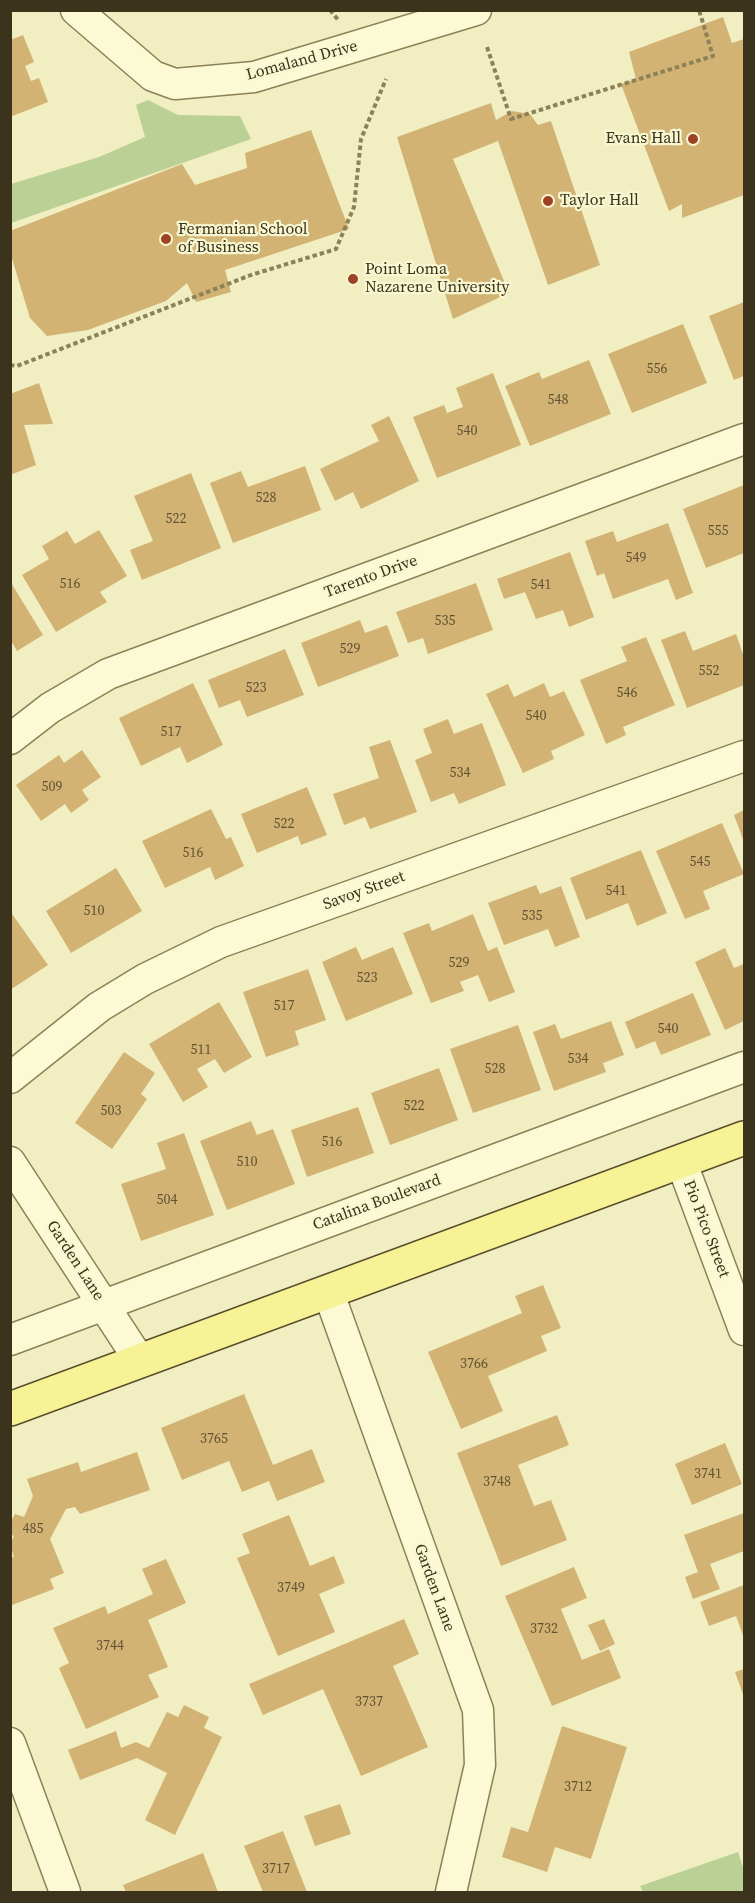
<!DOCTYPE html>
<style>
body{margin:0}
#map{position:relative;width:755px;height:1903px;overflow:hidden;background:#f1efc1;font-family:"Source Serif 4",serif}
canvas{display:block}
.frame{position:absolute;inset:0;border:12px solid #3b331c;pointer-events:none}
</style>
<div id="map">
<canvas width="755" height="1903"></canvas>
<div class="frame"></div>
</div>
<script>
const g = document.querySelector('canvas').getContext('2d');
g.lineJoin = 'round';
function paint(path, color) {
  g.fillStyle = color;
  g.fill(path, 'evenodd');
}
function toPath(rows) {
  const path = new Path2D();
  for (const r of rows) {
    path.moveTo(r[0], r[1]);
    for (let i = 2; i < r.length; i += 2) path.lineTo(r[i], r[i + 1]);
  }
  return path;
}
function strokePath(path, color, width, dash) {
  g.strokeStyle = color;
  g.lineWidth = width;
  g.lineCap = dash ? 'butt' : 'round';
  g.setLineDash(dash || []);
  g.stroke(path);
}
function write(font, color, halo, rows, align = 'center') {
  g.font = font + ' "Source Serif 4",serif';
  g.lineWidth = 4.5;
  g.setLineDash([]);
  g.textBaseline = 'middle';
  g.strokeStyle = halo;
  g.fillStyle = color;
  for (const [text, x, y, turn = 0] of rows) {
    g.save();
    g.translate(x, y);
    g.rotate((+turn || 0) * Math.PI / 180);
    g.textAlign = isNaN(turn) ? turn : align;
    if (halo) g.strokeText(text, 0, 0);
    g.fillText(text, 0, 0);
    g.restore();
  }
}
const green = toPath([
 [148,100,178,115,240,116,251,139,11,223,11,184,99,157,145,137,136,105],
 [738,1852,744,1870,744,1892,643,1892,640,1886]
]);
const building = toPath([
 [723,17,732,43,744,39,744,195,682,218,682,204,669,211,621,84,636,79,629,52],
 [23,35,34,62,25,66,31,81,39,78,48,102,10,117,10,40],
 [491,103,496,120,512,111,530,114,538,125,551,121,600,265,548,285,498,141,453,159,509,293,453,319,397,137],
 [311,130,349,229,225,270,231,292,196,302,187,283,166,301,88,330,47,336,30,318,10,252,10,231,182,164,195,185,247,168,245,153],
 [744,302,744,376,734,380,709,316],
 [683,324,707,383,632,413,608,354],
 [589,360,611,414,530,446,505,386,539,372,542,379],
 [493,373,521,445,437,478,413,417,444,405,447,413,463,407,456,388],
 [39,383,53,424,24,425,36,465,10,475,10,394],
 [389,416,419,481,361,509,353,492,335,501,320,469,379,441,371,425],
 [305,466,321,510,233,543,210,483,241,471,248,487],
 [191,473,221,548,142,580,130,550,153,541,134,496],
 [744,485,744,553,706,568,683,509],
 [668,523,693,593,676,600,668,579,613,599,604,573,597,576,585,541,613,531,617,542],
 [99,530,127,576,100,592,107,602,56,632,22,575,49,559,42,546,67,531,75,544],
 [570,552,594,617,569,627,563,610,536,619,525,592,504,599,497,579],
 [10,581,43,635,17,651,10,639],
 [476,583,493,630,428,654,423,638,408,643,396,612],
 [360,620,365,633,387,625,399,656,318,687,301,643],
 [685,631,693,651,736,634,744,657,744,685,687,708,661,640],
 [646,637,675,705,623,727,626,735,606,744,580,680,627,661,621,647],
 [285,649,304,695,247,717,240,700,219,708,208,680],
 [193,683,223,745,187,763,180,747,141,766,119,718],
 [544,683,550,697,564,691,585,735,551,751,554,759,523,773,486,694,508,684,514,697],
 [448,719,454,734,482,723,506,785,459,804,454,793,431,802,415,760,432,753,423,729],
 [390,740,417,812,370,829,365,817,344,825,333,794,379,778,369,747],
 [82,750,101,777,82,790,89,800,71,813,65,804,41,821,16,785,59,755,64,763],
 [307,787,327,835,301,845,298,836,257,853,241,814],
 [211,809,226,839,231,837,244,866,215,880,210,867,165,888,142,841],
 [744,810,744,842,734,815],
 [722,823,744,874,703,891,710,909,685,919,656,851],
 [641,850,667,913,637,926,628,903,586,920,570,878],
 [116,868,142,911,71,953,46,911],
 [536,885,540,894,561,886,580,937,555,947,548,929,504,945,488,903],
 [10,911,48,965,10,990],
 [473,914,488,951,497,947,515,992,489,1002,478,975,460,982,464,991,431,1003,403,933,429,923,432,931],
 [356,947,362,960,393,947,413,994,346,1021,322,962],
 [725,948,734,968,744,964,744,1021,725,1030,695,962],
 [308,969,326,1020,295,1031,299,1045,266,1057,243,992],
 [693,993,711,1035,661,1055,655,1041,636,1049,625,1022],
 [219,1002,252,1057,224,1073,215,1059,197,1069,208,1087,183,1102,149,1044],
 [611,1021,624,1055,603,1063,606,1072,554,1091,533,1032,555,1024,561,1039],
 [518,1025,541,1090,473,1113,450,1049],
 [124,1052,155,1073,141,1094,147,1099,112,1149,75,1123],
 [439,1068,458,1120,390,1145,371,1093],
 [358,1107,374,1153,307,1177,291,1130],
 [251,1121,257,1135,273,1129,295,1184,227,1210,200,1141],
 [184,1133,214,1215,141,1241,121,1184,166,1169,157,1143],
 [543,1285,561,1328,541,1336,547,1351,488,1376,503,1411,461,1429,428,1352,522,1313,515,1296],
 [244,1394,273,1465,312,1449,325,1482,277,1501,269,1481,242,1492,229,1461,182,1480,161,1428],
 [557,1415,569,1445,518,1465,534,1506,551,1500,567,1540,501,1566,457,1453],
 [725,1443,742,1484,692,1505,675,1464],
 [137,1452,150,1490,80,1514,75,1507,66,1509,50,1539,64,1573,50,1579,54,1589,12,1605,10,1558,14,1557,10,1544,14,1536,10,1534,10,1523,15,1514,24,1517,33,1496,27,1479,78,1462,81,1472],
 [744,1513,744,1551,710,1564,720,1589,693,1599,685,1577,698,1572,684,1535],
 [289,1515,310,1566,334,1556,345,1583,319,1594,335,1632,278,1656,237,1558,250,1553,242,1534],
 [166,1559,186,1603,148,1620,168,1667,148,1675,159,1697,86,1729,59,1668,69,1663,53,1628,105,1606,108,1614,153,1594,142,1569],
 [574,1567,587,1598,561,1609,582,1660,609,1649,621,1678,552,1706,505,1596],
 [744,1585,744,1638,736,1616,709,1626,700,1602],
 [404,1619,419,1654,393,1666,428,1747,361,1776,323,1689,263,1715,249,1684],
 [604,1619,615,1644,600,1651,588,1625],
 [744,1669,744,1697,735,1672],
 [184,1705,209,1717,204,1728,222,1737,175,1835,145,1820,167,1773,137,1758,80,1780,68,1750,116,1731,121,1748,136,1742,149,1748,167,1712,178,1717],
 [562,1726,627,1747,591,1859,555,1847,547,1872,502,1857,511,1827,528,1832],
 [340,1804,351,1834,315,1846,304,1816],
 [283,1831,307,1892,263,1892,244,1846],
 [203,1853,218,1892,126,1892,123,1885]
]);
const path = toPath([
 [330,10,339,21],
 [487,47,511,119,713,56,699,10],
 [10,365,17,366,251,275,336,249,354,207,361,139,386,79]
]);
const street = toPath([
 [76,10,153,76,175,84,254,77,476,10],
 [10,739,50,708,108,674,744,439],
 [10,1078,99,1007,145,979,221,942,744,756],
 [681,1161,744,1330],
 [10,1162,140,1361],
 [328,1291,478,1710,480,1765,451,1892],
 [10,1340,744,1067],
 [10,1743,65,1892]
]);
const primary = toPath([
 [10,1409,744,1138]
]);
const markers = [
 [693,139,6,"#9f4223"],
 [548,201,6,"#9f4223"],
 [166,239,6,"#9f4223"],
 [353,279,6,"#9f4223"]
];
const numberNames = [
 ["556",657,369],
 ["548",558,400],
 ["540",467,431],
 ["528",266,498],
 ["522",176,519],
 ["555",718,531],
 ["549",636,558],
 ["516",70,584],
 ["541",541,585],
 ["535",445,621],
 ["529",350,649],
 ["552",709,671],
 ["523",256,688],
 ["546",627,693],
 ["540",536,716],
 ["517",171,732],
 ["534",460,773],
 ["509",52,787],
 ["522",284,824],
 ["516",193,853],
 ["545",700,862],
 ["541",616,891],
 ["510",94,911],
 ["535",532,916],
 ["529",459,963],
 ["523",367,978],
 ["517",284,1006],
 ["540",668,1029],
 ["511",201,1050],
 ["534",578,1059],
 ["528",495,1069],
 ["522",414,1106],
 ["503",111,1111],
 ["516",332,1142],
 ["510",247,1162],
 ["504",167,1200],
 ["3766",474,1364],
 ["3765",214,1439],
 ["3741",708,1474],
 ["3748",497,1482],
 ["485",33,1529],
 ["3749",291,1588],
 ["3732",544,1629],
 ["3744",110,1646],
 ["3737",369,1702],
 ["3712",578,1787],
 ["3717",276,1869]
];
const streetNames = [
 ["Lomaland Drive",302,61,-15],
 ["Tarento Drive",371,577,-20],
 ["Savoy Street",364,891,-20],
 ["Catalina Boulevard",377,1203,-20],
 ["Pio Pico Street",706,1229,69],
 ["Garden Lane",75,1261,57],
 ["Garden Lane",434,1588,70]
];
const poiNames = [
 ["Evans Hall",681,139,"right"],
 ["Taylor Hall",560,201],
 ["Fermanian School",178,230],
 ["of Business",178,248],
 ["Point Loma",365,270],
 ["Nazarene University",365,288]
];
paint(green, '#bad094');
paint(building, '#d2b374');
strokePath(street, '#8c8157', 33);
strokePath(primary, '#594d2c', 36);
strokePath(path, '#8c8157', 4, [4.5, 3]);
strokePath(street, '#fbfad5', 30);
strokePath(primary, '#f7f296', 33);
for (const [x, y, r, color] of markers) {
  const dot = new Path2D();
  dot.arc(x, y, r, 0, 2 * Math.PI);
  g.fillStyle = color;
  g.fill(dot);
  strokePath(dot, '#f8f7d1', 2);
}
write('14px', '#615332', null, numberNames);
write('16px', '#3b331c', '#f8f7d1', streetNames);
write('16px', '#3b331c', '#f8f7d1', poiNames, 'left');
</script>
